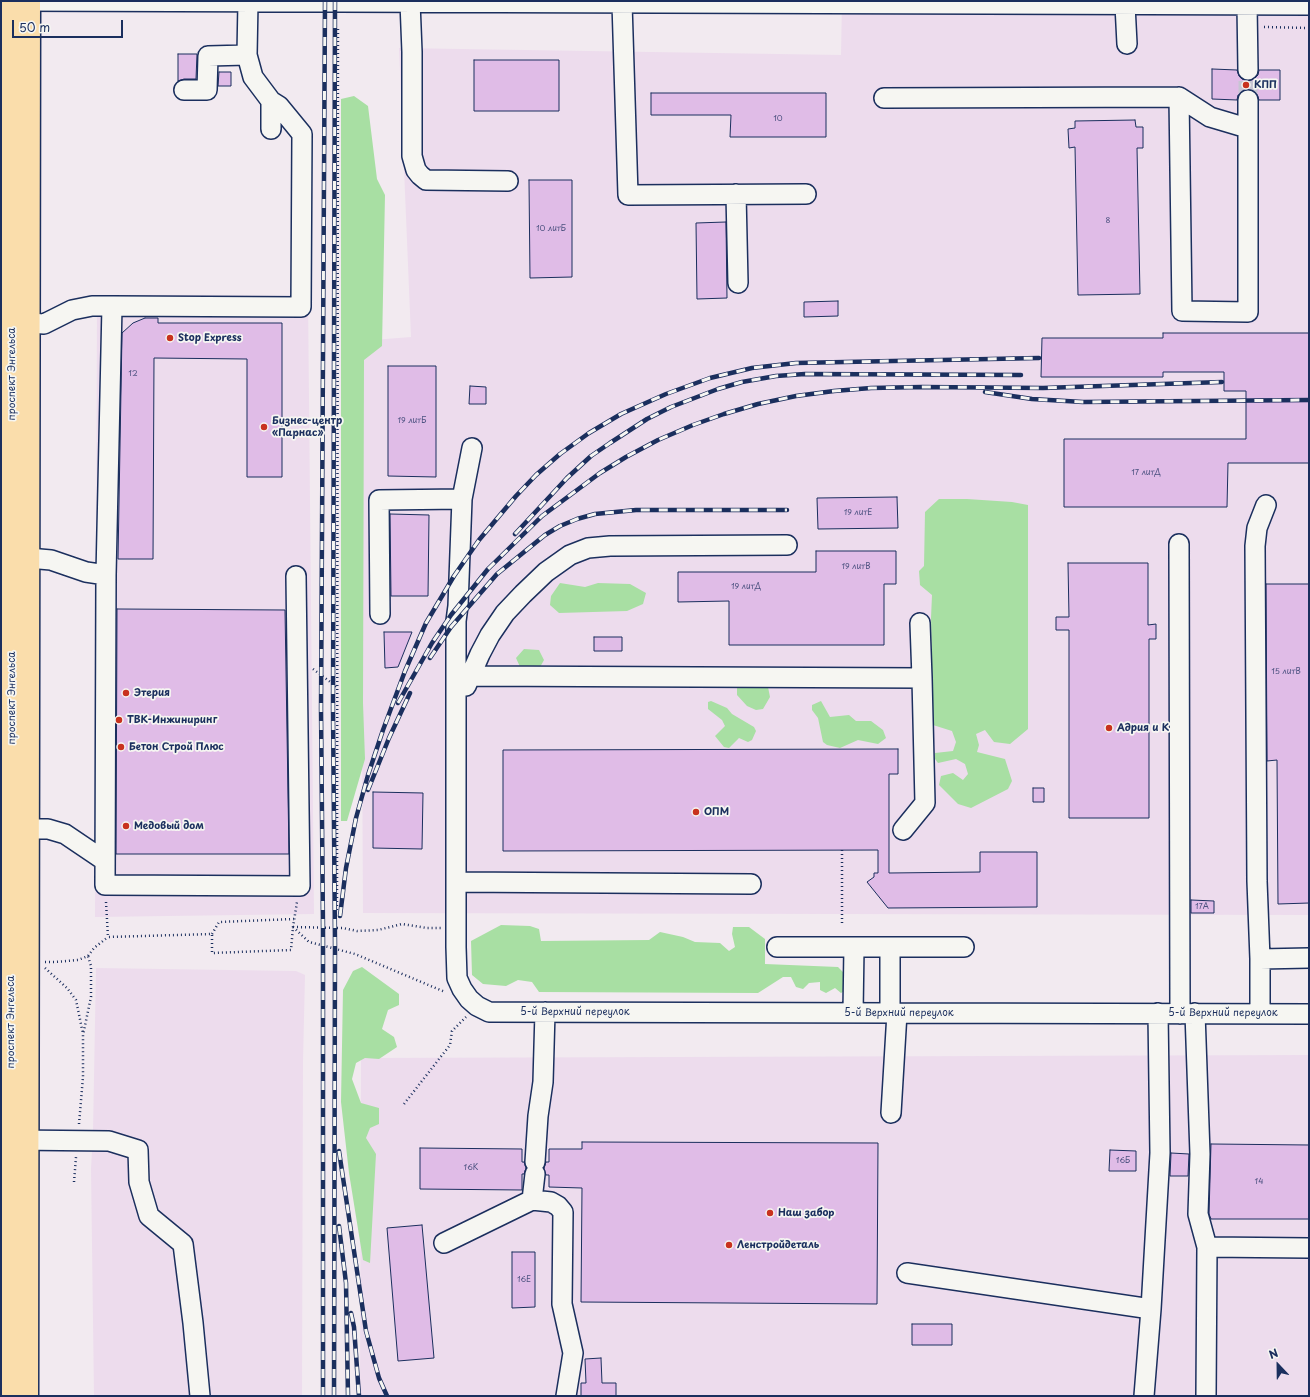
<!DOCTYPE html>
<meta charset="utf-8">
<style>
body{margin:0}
#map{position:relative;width:1310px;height:1397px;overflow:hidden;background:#f2eaf0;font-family:"Playpen Sans",sans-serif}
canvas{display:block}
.frame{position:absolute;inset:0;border:2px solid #1b2f5e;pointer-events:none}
.north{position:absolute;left:1258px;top:1345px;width:40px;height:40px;-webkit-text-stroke:3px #f6f6f2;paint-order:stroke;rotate:338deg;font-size:11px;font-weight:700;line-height:16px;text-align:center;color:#1b2f5e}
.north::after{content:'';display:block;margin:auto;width:14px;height:18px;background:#1b2f5e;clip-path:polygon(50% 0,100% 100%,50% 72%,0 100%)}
.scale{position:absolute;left:12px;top:20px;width:111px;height:18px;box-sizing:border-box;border:2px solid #1b2f5e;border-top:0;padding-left:5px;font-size:12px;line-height:14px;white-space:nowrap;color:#1b2f5e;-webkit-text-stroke:3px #f6f6f2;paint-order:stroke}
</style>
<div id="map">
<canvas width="1310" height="1397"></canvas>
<div class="frame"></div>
<div class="north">N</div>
<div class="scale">50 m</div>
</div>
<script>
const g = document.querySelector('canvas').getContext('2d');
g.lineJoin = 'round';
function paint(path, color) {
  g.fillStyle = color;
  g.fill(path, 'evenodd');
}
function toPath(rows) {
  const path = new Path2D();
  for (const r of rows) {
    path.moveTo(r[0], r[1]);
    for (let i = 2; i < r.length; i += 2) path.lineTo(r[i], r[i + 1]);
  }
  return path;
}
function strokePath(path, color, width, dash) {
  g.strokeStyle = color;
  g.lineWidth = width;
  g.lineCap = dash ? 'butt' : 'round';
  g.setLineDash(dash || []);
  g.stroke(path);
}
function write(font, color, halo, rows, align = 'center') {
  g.font = font + ' "Playpen Sans",sans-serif';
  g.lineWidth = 3.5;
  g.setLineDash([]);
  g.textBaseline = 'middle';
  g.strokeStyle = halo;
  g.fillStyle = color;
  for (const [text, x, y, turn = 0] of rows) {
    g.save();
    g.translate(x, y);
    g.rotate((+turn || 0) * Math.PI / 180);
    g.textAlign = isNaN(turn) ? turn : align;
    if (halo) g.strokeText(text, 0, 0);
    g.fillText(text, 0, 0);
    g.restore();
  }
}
const built = toPath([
 [842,1,1309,1,1309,915,363,913,360,341,411,337,399,48,841,55],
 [97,295,308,296,314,914,95,917],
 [96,968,296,971,305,975,303,1061,302,1396,94,1396,91,1169,93,1132],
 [1309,1055,1309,1396,360,1396,361,1058]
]);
const green = toPath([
 [354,96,368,106,377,179,385,195,382,346,364,360,363,703,365,759,347,821,341,821,341,99],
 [939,499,967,499,1012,502,1028,505,1028,729,1010,744,994,742,985,730,976,734,979,745,977,752,1005,759,1012,781,1008,789,971,808,958,804,939,785,941,776,953,773,963,780,968,774,965,764,956,759,938,763,935,759,935,753,953,751,956,742,952,731,933,725,931,618,932,595,920,585,919,571,924,566,925,512],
 [560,583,585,587,598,583,630,584,646,593,643,604,627,611,559,613,550,605,551,596],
 [524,649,539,650,544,660,539,669,521,669,516,658],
 [743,683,754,687,768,687,770,697,763,709,756,710,747,706,737,695,737,686],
 [711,701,727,708,732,714,754,727,756,731,752,740,748,742,739,738,729,748,724,747,715,736,725,726,722,720,708,709,708,702],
 [821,701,830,717,849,715,856,721,871,721,883,730,886,738,878,744,858,740,840,748,827,745,823,742,818,718,812,710,812,705],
 [501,925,530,926,539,929,541,941,649,940,660,932,683,937,695,942,720,943,729,951,735,947,732,934,733,927,749,927,765,939,765,964,838,967,847,976,848,989,841,993,835,988,826,993,820,990,820,982,809,983,803,989,796,987,791,977,783,977,758,993,539,992,532,982,518,980,506,986,483,984,472,975,471,941],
 [362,967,399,994,399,1005,388,1010,382,1029,394,1037,397,1047,379,1059,365,1058,356,1063,352,1079,361,1103,379,1108,379,1124,370,1128,366,1138,376,1154,370,1263,363,1260,349,1173,341,1102,343,990,353,971]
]);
const building = toPath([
 [178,54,197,54,196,79,184,79,178,81,178,54],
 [474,60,559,60,559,111,474,111,474,60],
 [1212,69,1237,70,1239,76,1242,79,1248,81,1254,79,1258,75,1259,70,1280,70,1280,100,1259,100,1257,94,1253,90,1248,89,1242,91,1238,95,1237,100,1212,99,1212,69],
 [219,72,231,72,231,86,218,86,219,72],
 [651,93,826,93,826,137,730,137,731,115,651,115,651,93],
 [1135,120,1136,127,1143,127,1143,148,1137,148,1140,294,1078,295,1075,147,1069,148,1068,129,1075,128,1075,121,1135,120],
 [529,180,572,180,572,277,530,278,529,180],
 [726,222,727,298,697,299,696,223,726,222],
 [838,301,838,316,804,317,804,302,838,301],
 [145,318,158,318,158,323,282,323,282,477,247,477,247,359,154,358,153,559,118,559,122,333,133,323,145,318],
 [1163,333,1309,333,1309,463,1228,463,1227,507,1064,507,1064,439,1246,439,1246,391,1224,391,1224,372,1163,372,1163,377,1041,377,1042,338,1163,338,1163,333],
 [388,366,436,366,436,477,388,476,388,366],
 [470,386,486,387,486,404,469,404,470,386],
 [897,497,898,528,818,529,817,498,897,497],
 [390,514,429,515,428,596,391,596,390,514],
 [816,551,896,551,896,584,884,584,884,645,729,645,729,601,678,602,678,572,816,572,816,551],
 [1068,563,1148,563,1148,625,1156,624,1156,639,1149,639,1149,818,1069,818,1069,630,1056,630,1056,617,1069,617,1068,563],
 [1266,584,1309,584,1309,903,1278,904,1277,760,1267,761,1266,584],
 [117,609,285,610,289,854,116,854,117,609],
 [384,632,412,632,398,667,385,668,384,632],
 [594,637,622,637,622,651,594,651,594,637],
 [898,749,898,774,889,774,889,873,980,872,980,852,1037,852,1037,907,888,908,867,882,874,877,874,873,878,873,878,850,503,851,503,750,898,749],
 [1033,788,1044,788,1044,802,1033,802,1033,788],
 [373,792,423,793,422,849,373,848,373,792],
 [1191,900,1214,901,1214,913,1191,913,1191,900],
 [582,1142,878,1143,877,1304,581,1302,582,1188,549,1187,549,1175,546,1175,544,1168,546,1162,549,1162,549,1149,582,1149,582,1142],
 [1211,1144,1309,1145,1309,1219,1211,1219,1209,1214,1211,1144],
 [420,1148,522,1149,522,1162,524,1162,526,1168,524,1174,522,1174,522,1190,420,1189,420,1148],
 [1110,1150,1136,1151,1136,1171,1109,1171,1110,1150],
 [1171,1153,1189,1154,1188,1176,1170,1176,1171,1153],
 [422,1225,434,1358,398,1361,387,1228,422,1225],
 [512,1252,535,1252,535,1307,512,1308,512,1252],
 [912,1324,952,1324,952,1345,912,1345,912,1324],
 [601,1358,602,1383,616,1383,616,1396,581,1396,581,1383,586,1383,585,1359,601,1358]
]);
const minorTunnel = toPath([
 [1248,100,1248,70]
]);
const path = toPath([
 [1264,27,1309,28],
 [313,669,337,687],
 [842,850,842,925],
 [106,902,108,937,212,934,212,953,291,950,293,927,297,902],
 [337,910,338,26],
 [293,927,309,942,355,954,445,992],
 [293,927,343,928,357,931,378,930,402,924,427,928,441,928],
 [212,934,219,922,294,919],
 [45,962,55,962,78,960,88,956,94,948,108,937],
 [45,968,67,988,76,1000,83,1034],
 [404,1104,450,1045,452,1031,466,1017],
 [79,1124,83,1077,83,1035,91,997,91,966,88,956],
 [74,1182,76,1157]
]);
const minor = toPath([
 [14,1,1309,5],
 [248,2,247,55,253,77,271,101,279,106,302,134,301,307,112,306,106,575,105,885,300,886,296,576],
 [410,2,412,52,412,156,416,170,420,175,426,180,508,181],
 [622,3,628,195,806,194],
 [1125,5,1127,44],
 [1247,5,1248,70],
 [184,90,207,90,208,56,247,55],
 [1179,97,1182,311,1248,312,1248,100],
 [884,98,1179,97,1210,117,1247,128],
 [271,129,271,101],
 [736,194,738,283],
 [29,323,44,324,72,310,92,306,112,306],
 [472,448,462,499,458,606,456,621,456,947,457,978,462,989,469,999,477,1006,489,1012,1309,1014],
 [1179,544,1180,1014],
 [28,558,51,560,86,572,106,575],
 [380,614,379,500,462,499],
 [471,676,922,678,920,623],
 [466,686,480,654,490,635,505,613,523,594,546,572,570,555,588,548,610,546,787,545],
 [28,829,48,829,65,834,105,861],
 [903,830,925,803,922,678],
 [457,882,751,884],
 [777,947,964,947],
 [890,947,890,1013],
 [1260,959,1309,958],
 [853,1013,854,947],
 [1195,1013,1200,1154,1198,1214,1207,1247,1206,1396],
 [1260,1014,1260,959,1257,881,1255,546,1257,528,1266,505],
 [891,1113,897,1013],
 [13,1140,109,1141,138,1150,139,1182,149,1216,183,1244,193,1323,200,1396],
 [535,1162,538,1116,543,1082,545,1012],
 [535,1174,532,1200,551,1202,558,1206,563,1212,562,1304,573,1353,566,1396],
 [444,1243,532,1200],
 [1207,1247,1309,1248],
 [907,1273,1151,1309],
 [1144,1396,1151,1309,1160,1153,1158,1013]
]);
const major = toPath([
 [10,1396,13,1],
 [27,1396,29,1]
]);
const rail = toPath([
 [985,392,1032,399,1083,402,1309,400],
 [515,534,567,478,591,456,610,443,647,419,671,407,718,389,742,382,776,376,805,374,1021,375],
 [430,658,451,627,497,574,545,535,560,526,577,519,595,514,636,510,787,510],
 [398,703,432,643,451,615,488,569,542,516,600,473,626,457,658,440,693,425,724,414,758,404,796,396,834,391,871,388,922,387,1043,388,1222,382],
 [368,790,389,738,410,693],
 [340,916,346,868,356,818,368,775,383,730,405,671,426,623,454,576,479,540,516,496,536,475,560,454,589,433,621,414,666,394,710,378,752,368,796,363,1039,358],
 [339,1151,366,1331,379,1378,387,1396],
 [339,1226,346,1283,348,1396],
 [351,1313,354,1327,359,1396],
 [323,1396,323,928,321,708,325,1],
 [334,1396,335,944,333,709,335,1]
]);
const markers = [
 [1246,85,4,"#c8321e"],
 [170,338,4,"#c8321e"],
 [264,427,4,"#c8321e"],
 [126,693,4,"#c8321e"],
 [119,720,4,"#c8321e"],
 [1109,728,4,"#c8321e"],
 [121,747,4,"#c8321e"],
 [696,812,4,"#c8321e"],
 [126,826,4,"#c8321e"],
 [770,1213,4,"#c8321e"],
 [729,1245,4,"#c8321e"]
];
const numberNames = [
 ["10",778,119],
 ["8",1108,221],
 ["10 литБ",551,229],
 ["12",133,374],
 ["19 литБ",412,421],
 ["17 литД",1146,473],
 ["19 литЕ",858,513],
 ["19 литВ",856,567],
 ["19 литД",746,587],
 ["15 литВ",1286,672],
 ["17А",1202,907],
 ["16Б",1123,1161],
 ["16К",471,1168],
 ["14",1259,1182],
 ["16Е",524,1280]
];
const poiNames = [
 ["КПП",1254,85],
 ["Stop Express",178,338],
 ["Бизнес-центр",272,421],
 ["«Парнас»",272,433],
 ["Этерия",134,693],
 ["ТВК-Инжиниринг",127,720],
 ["Адрия и К",1117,728],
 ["Бетон Строй Плюс",129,747],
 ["ОПМ",704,812],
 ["Медовый дом",134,826],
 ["Наш забор",778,1213],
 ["Ленстройдеталь",737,1245]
];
const streetNames = [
 ["проспект Энгельса",12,374,-90],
 ["проспект Энгельса",12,698,-90],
 ["5-й Верхний переулок",575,1012],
 ["5-й Верхний переулок",899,1013],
 ["5-й Верхний переулок",1223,1013],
 ["проспект Энгельса",11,1022,-90]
];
paint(built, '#eddced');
paint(green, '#a8dfa3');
paint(building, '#e0bce7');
strokePath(building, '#1b2f5e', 1);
strokePath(minorTunnel, '#c7c5d3', 19, [19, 10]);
strokePath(minor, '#1b2f5e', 22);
strokePath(major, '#1b2f5e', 25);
strokePath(path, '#1b2f5e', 2.5, [1, 3]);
strokePath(minor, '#f6f6f2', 19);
strokePath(major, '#faddab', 22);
strokePath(rail, '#1b2f5e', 4.5);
strokePath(rail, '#f6f6f2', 3, [9]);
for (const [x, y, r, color] of markers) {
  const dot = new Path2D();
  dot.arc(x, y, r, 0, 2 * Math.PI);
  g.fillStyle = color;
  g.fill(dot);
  strokePath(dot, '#f6f6f2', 1.5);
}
write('8px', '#4c5280', null, numberNames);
write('bold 10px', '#1b2f5e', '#f6f6f2', poiNames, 'left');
write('10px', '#1b2f5e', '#f6f6f2', streetNames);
</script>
